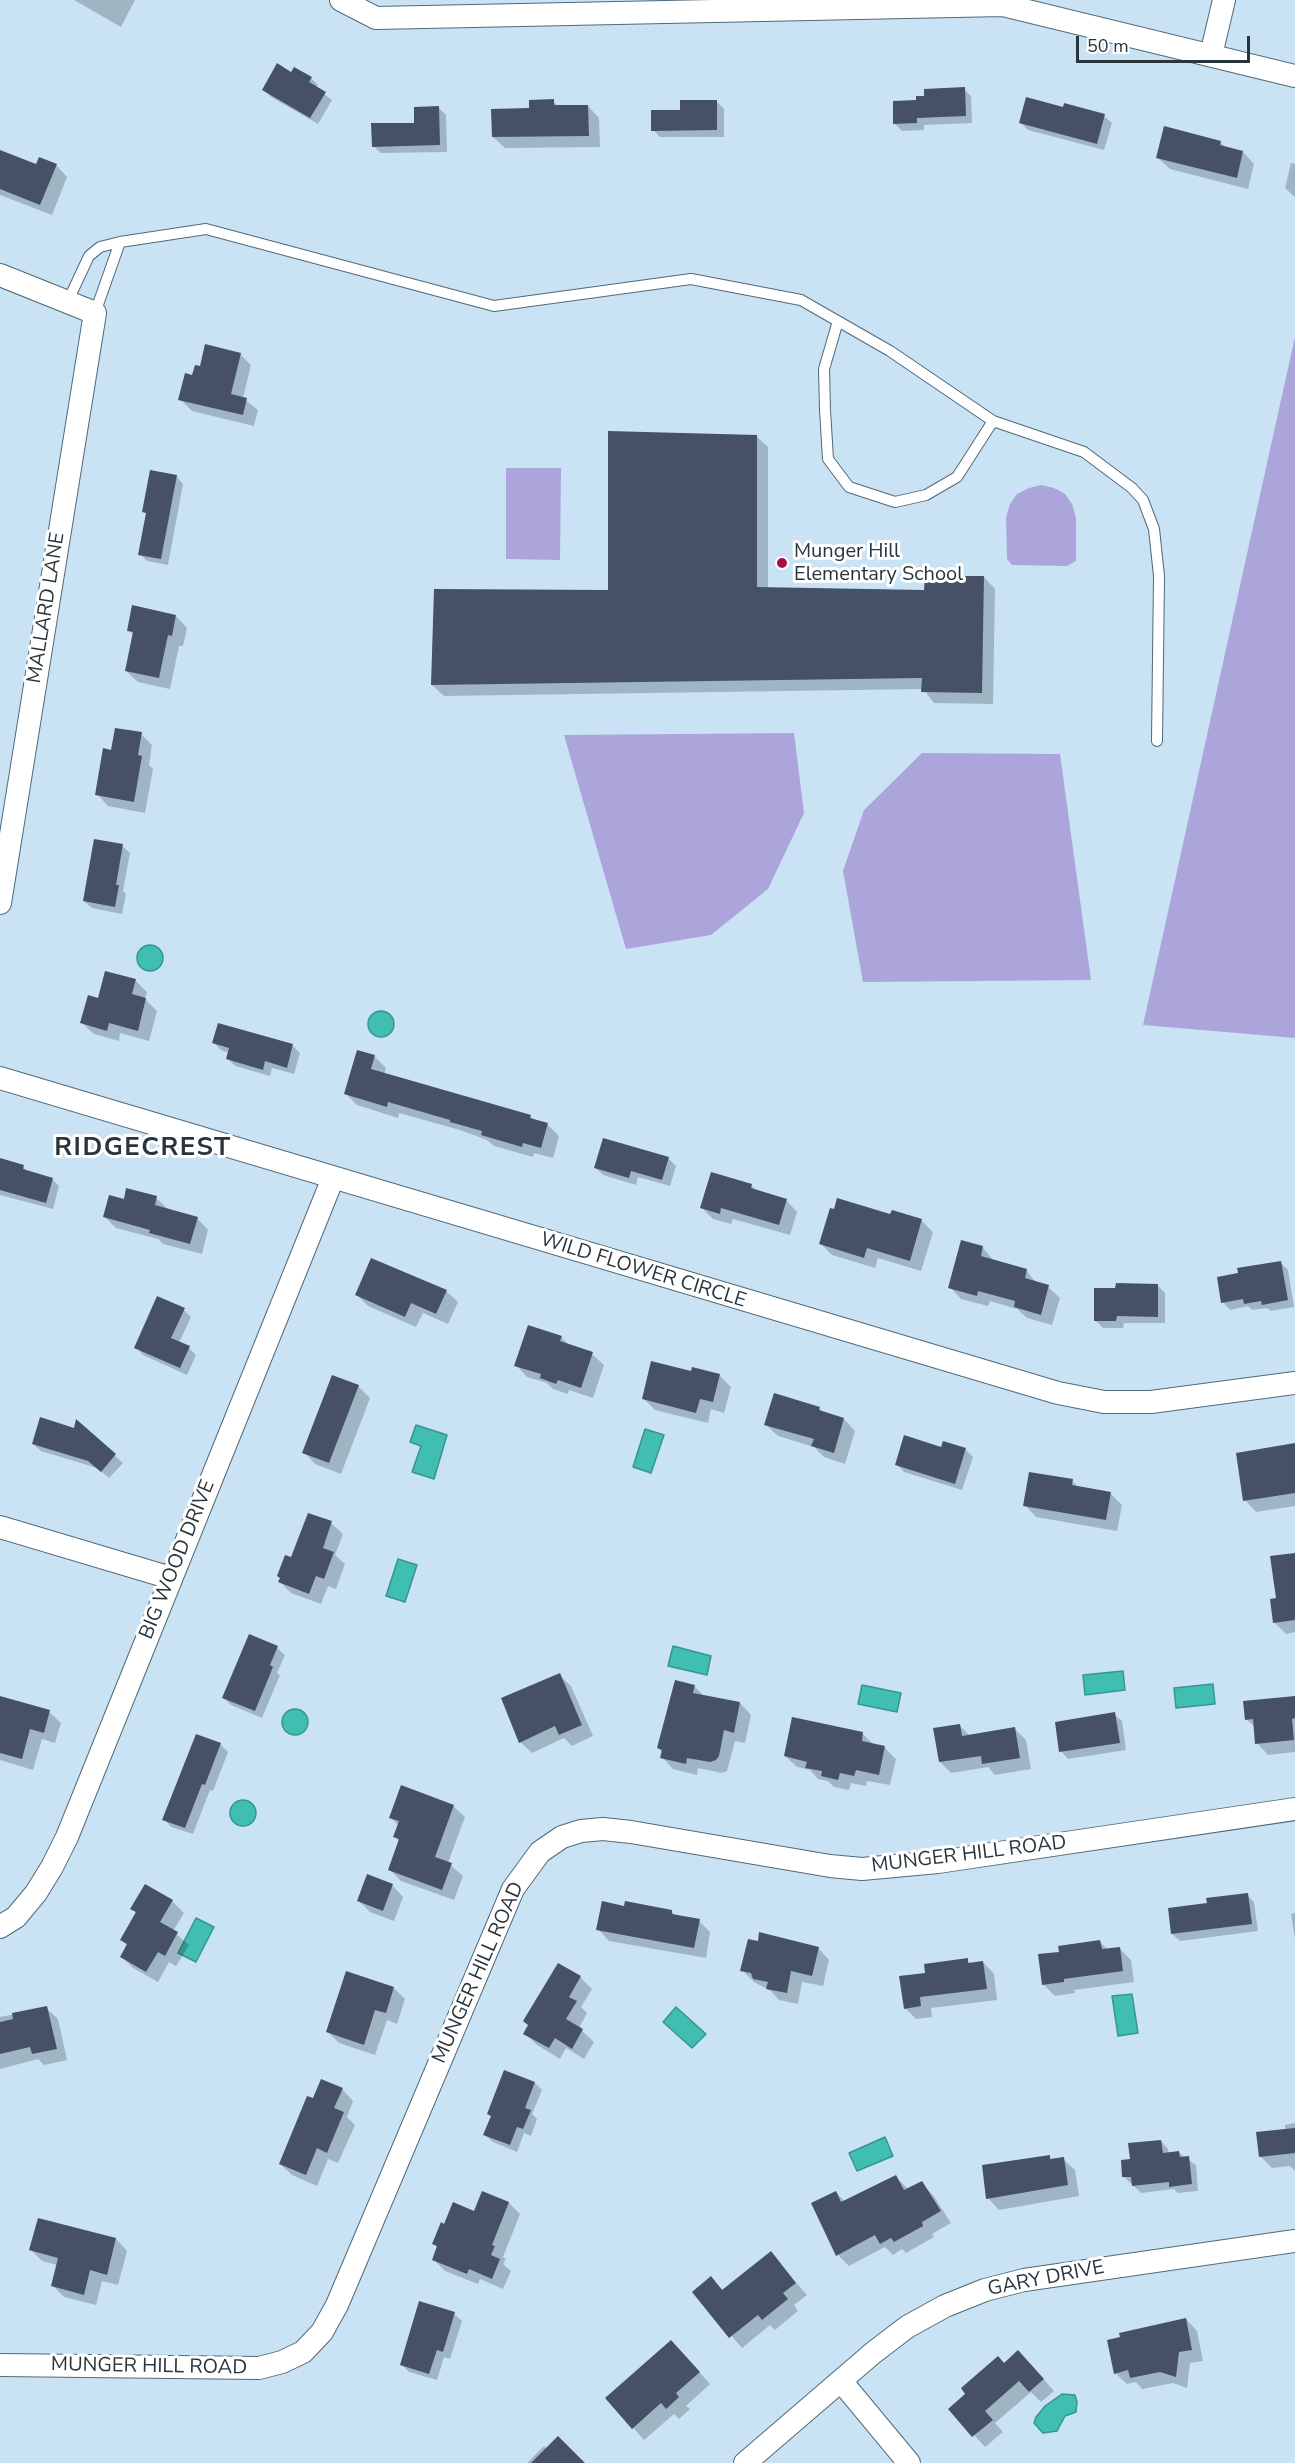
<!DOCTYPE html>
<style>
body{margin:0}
#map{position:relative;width:1295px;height:2463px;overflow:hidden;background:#c9e3f5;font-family:"Nunito Sans",sans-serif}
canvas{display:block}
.scale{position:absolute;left:1076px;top:36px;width:174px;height:27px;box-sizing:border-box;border:3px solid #29343b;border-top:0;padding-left:8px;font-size:18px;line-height:21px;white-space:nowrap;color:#29343b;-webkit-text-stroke:4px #fff;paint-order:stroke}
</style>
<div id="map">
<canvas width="1295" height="2463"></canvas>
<div class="scale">50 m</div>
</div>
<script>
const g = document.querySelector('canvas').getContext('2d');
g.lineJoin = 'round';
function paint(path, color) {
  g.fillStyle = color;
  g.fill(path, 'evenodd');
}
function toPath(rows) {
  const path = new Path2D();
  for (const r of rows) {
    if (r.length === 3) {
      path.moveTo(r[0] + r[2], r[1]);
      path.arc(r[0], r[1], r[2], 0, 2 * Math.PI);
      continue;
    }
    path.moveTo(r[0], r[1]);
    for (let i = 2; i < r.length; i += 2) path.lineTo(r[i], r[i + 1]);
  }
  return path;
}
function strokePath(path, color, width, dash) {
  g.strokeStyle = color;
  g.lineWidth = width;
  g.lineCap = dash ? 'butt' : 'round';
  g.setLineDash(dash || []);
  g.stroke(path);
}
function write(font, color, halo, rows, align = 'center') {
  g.font = font + ' "Nunito Sans",sans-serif';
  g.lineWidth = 6;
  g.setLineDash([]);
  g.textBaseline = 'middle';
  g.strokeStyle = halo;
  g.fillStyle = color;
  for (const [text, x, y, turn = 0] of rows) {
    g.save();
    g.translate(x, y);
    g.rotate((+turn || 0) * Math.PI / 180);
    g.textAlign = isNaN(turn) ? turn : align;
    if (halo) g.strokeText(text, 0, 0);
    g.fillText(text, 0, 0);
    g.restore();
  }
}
const green = toPath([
 [1295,337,1295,1038,1143,1025,1273,436],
 [506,468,561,468,560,560,506,559],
 [1041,485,1054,488,1065,494,1072,504,1076,518,1076,561,1067,566,1012,565,1007,559,1006,518,1010,504,1017,494,1029,488],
 [794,733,804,813,768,889,711,935,626,949,564,735],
 [922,753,1060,754,1091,980,863,982,843,871,864,810]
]);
const water = toPath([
 [150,958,13],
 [381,1024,13],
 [416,1425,447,1435,434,1479,412,1472,421,1446,410,1442,416,1425],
 [645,1429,664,1435,651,1473,633,1467,645,1429],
 [398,1559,417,1565,405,1602,386,1596,398,1559],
 [673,1646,711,1656,707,1675,668,1666,673,1646],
 [1123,1671,1125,1690,1085,1695,1083,1675,1123,1671],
 [1213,1684,1215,1704,1176,1708,1174,1688,1213,1684],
 [862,1685,901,1693,897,1712,858,1704,862,1685],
 [295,1722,13],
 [243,1813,13],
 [196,1918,214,1927,196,1962,178,1953,196,1918],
 [1132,1994,1138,2033,1118,2036,1112,1996,1132,1994],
 [676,2007,706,2034,692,2048,663,2022,676,2007],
 [885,2137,893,2156,857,2171,849,2153,885,2137],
 [1062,2394,1075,2395,1077,2402,1076,2412,1065,2416,1057,2431,1043,2433,1034,2423,1036,2417,1045,2406,1062,2394]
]);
const shadow = toPath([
 [74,0,135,0,121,27],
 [292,74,311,78,318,85,316,88,332,100,318,124,271,97,264,90],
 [964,89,971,96,972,123,924,125,924,130,902,131,895,124,918,101],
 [553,101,559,107,588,106,599,118,600,147,505,148,493,137],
 [716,101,724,109,724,137,660,137,653,130,681,112],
 [439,108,446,115,447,152,381,153,373,146,416,124],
 [1104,116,1112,123,1104,150,1028,130,1020,122],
 [1220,142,1226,148,1243,152,1254,164,1248,189,1170,169,1158,158],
 [0,156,36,166,56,165,67,177,52,215,0,195],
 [1291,163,1295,164,1295,197,1285,188],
 [240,354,251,365,243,398,258,410,254,426,192,411,180,399,201,368],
 [756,436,768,447,768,588,926,591,984,577,995,589,993,704,934,703,923,689,444,696,432,685,610,592],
 [176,476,183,484,168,565,147,561,140,554,147,515,144,511],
 [176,616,187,628,183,646,179,646,170,689,138,682,126,671,134,635,128,630],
 [141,734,152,745,149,765,153,769,145,813,108,806,97,794,113,752],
 [122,846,130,853,123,891,126,894,122,914,92,908,84,901],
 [106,973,136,981,147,992,145,999,157,1011,149,1041,120,1033,119,1041,94,1034,82,1023,99,1000],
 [219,1025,293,1046,300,1053,294,1074,272,1068,270,1076,235,1066,228,1059,229,1053,221,1050,214,1043],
 [374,1056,386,1068,384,1075,530,1116,535,1121,548,1125,559,1136,553,1158,534,1153,533,1157,494,1146,487,1140,460,1130,399,1113,398,1118,357,1105,346,1094],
 [668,1158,676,1166,670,1186,638,1177,636,1185,603,1175,596,1168],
 [0,1160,23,1167,29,1173,52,1179,59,1186,53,1209,0,1195],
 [751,1185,758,1192,786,1200,797,1212,790,1235,733,1219,731,1224,713,1219,702,1208],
 [156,1198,168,1209,197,1218,208,1230,202,1254,163,1244,158,1239,116,1228,105,1217,125,1201],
 [891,1216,921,1220,933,1232,921,1271,878,1258,875,1268,832,1255,821,1244],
 [983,1248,994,1261,1026,1270,1037,1284,1048,1287,1060,1298,1052,1325,1027,1318,1017,1309,990,1301,988,1306,961,1299,950,1287],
 [1280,1262,1288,1270,1294,1307,1271,1311,1267,1308,1252,1310,1248,1306,1230,1310,1223,1302],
 [1158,1286,1165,1293,1165,1323,1124,1323,1123,1328,1103,1328,1095,1320],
 [446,1291,458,1302,448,1324,423,1313,416,1327,368,1306,357,1295],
 [184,1310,191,1317,179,1343,189,1348,196,1355,187,1375,143,1355,136,1347],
 [561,1337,570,1346,592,1354,604,1365,593,1398,569,1390,568,1394,553,1389,547,1383,527,1377,516,1365],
 [692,1373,719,1375,731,1387,724,1413,711,1409,708,1423,655,1410,643,1398],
 [358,1386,370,1398,341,1474,315,1464,304,1452],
 [819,1408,824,1413,844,1419,855,1431,845,1464,824,1457,814,1447,778,1436,766,1425],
 [77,1422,123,1463,109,1478,97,1468,41,1451,33,1444,75,1430],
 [1295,1444,1295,1506,1256,1512,1245,1500],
 [942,1449,966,1450,973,1457,962,1490,904,1472,897,1464],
 [1072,1481,1079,1488,1110,1493,1122,1505,1117,1531,1036,1517,1025,1505],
 [309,1515,331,1523,343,1534,335,1555,345,1564,336,1589,328,1586,321,1604,291,1593,280,1582,292,1559],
 [1295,1554,1295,1632,1286,1634,1274,1622,1278,1599],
 [250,1636,277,1648,285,1655,277,1673,280,1675,262,1718,231,1705,224,1698],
 [559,1675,571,1686,593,1736,572,1746,564,1738,532,1753,520,1742],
 [676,1682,695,1687,704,1696,740,1703,751,1715,745,1743,735,1741,727,1771,722,1773,698,1768,697,1775,673,1769,662,1757,663,1753,658,1748],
 [0,1697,49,1712,61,1723,55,1743,42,1739,33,1770,0,1760],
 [1295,1697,1295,1752,1268,1755,1257,1743,1256,1728,1246,1719],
 [1114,1714,1122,1721,1126,1750,1068,1759,1061,1751],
 [960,1726,970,1736,1015,1729,1026,1740,1031,1769,995,1775,988,1767,951,1773,940,1762],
 [863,1734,875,1746,885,1748,896,1759,890,1785,867,1781,866,1786,851,1783,849,1790,834,1787,828,1781,818,1779,810,1770,797,1767,785,1756],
 [220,1744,228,1752,213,1791,210,1790,193,1834,171,1827,164,1819],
 [453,1806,465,1817,448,1863,463,1876,454,1900,401,1881,390,1870,400,1842,395,1837,399,1826,390,1817],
 [392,1885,403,1897,394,1921,370,1912,359,1901],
 [1247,1895,1254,1902,1258,1931,1180,1941,1172,1934,1208,1904],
 [172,1901,184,1913,173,1931,189,1945,176,1966,169,1962,158,1982,133,1968,122,1957,128,1946,122,1940,137,1914,132,1909],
 [626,1907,672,1912,677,1917,699,1921,710,1932,706,1958,609,1941,598,1929],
 [1295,1913,1295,1939,1291,1914],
 [1100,1942,1108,1950,1119,1948,1131,1960,1134,1982,1074,1990,1075,1993,1055,1996,1043,1984,1060,1953],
 [818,1948,829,1960,823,1986,802,1982,798,2004,779,2000,771,1991,754,1982,742,1970],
 [967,1960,971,1964,983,1962,994,1974,997,2000,931,2008,932,2017,916,2019,905,2008,927,1974],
 [558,1965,580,1977,592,1989,581,2007,587,2013,579,2028,594,2042,584,2059,566,2048,560,2059,537,2045,525,2033],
 [394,1988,405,1999,397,2024,387,2020,375,2055,339,2043,328,2032],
 [46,2008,58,2019,67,2060,44,2065,38,2059,0,2069,0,2017],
 [535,2083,542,2090,532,2114,537,2119,531,2136,524,2133,517,2152,493,2142,485,2135,492,2117,488,2114],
 [342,2089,353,2101,347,2117,355,2125,338,2163,328,2159,317,2186,292,2175,280,2164,314,2100],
 [1295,2123,1295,2171,1290,2166,1272,2168,1261,2157,1285,2131,1285,2125],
 [1161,2141,1168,2149,1169,2154,1179,2153,1196,2165,1198,2191,1178,2193,1174,2189,1141,2193,1124,2177,1132,2160],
 [1049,2157,1052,2160,1063,2159,1075,2170,1079,2196,999,2210,988,2198],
 [896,2177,907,2188,921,2183,933,2195,951,2223,932,2234,934,2237,906,2253,902,2249,893,2255,885,2247,849,2266,838,2255,836,2192,845,2202],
 [509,2203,520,2214,503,2257,506,2259,503,2264,511,2271,503,2289,480,2279,478,2284,445,2271,433,2259,438,2248,434,2244,445,2226,475,2212],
 [39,2220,116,2239,127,2251,118,2285,102,2281,96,2305,64,2297,52,2285,57,2265,42,2261,31,2250],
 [770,2253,807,2295,794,2305,798,2311,775,2330,770,2325,742,2348,694,2292,711,2278,724,2291],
 [454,2314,462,2321,450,2359,444,2357,437,2380,409,2372,402,2365],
 [1186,2319,1197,2331,1203,2361,1190,2363,1187,2388,1173,2383,1142,2389,1136,2382,1127,2384,1115,2373],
 [683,2354,710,2384,686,2406,690,2409,679,2419,674,2414,644,2440,607,2398],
 [1029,2363,1054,2391,1041,2402,1031,2392,995,2423,1003,2432,985,2447,950,2409,1004,2364],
 [544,2446,547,2449,583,2463,527,2463]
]);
const building = toPath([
 [277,63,291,72,294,67,312,77,309,82,326,92,310,118,262,90],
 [965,87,966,116,917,118,917,123,893,124,893,101,916,100,916,96,924,96,924,89],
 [1026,97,1063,107,1064,103,1105,114,1097,144,1019,123],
 [554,99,554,105,588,105,589,136,492,137,491,109,529,108,529,100],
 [680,100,717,100,717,130,651,131,651,110,680,110],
 [439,106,440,145,372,147,371,123,414,123,414,107],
 [1164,126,1221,141,1220,145,1243,151,1237,178,1156,158],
 [0,150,36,164,39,157,57,164,40,205,0,189],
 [205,344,241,353,231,394,247,398,243,415,178,400,185,373,192,375,195,365,200,366],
 [608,431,757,435,757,587,924,590,925,576,984,576,982,693,921,692,922,678,431,685,434,589,608,590],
 [150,470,177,475,161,559,138,555,146,513,142,512],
 [132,605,176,615,172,636,168,635,159,678,125,671,133,632,127,631],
 [115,728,142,732,138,755,142,756,134,802,95,795,103,748,111,750],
 [94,839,123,844,116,885,119,885,115,907,83,901],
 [105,971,136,979,132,994,146,998,138,1031,109,1023,107,1031,80,1023,88,995,98,998],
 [218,1023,293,1044,287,1068,265,1061,263,1070,226,1059,229,1048,212,1043],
 [357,1050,375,1055,371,1069,531,1115,530,1118,548,1123,541,1148,523,1143,522,1147,481,1135,482,1131,450,1122,450,1120,388,1102,387,1107,344,1094],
 [603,1138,669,1157,662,1180,631,1171,629,1178,594,1168],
 [0,1158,24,1165,23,1169,53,1178,46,1203,0,1190],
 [711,1172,752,1184,751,1188,787,1199,779,1225,721,1208,720,1214,700,1208],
 [126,1188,157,1196,155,1205,198,1217,190,1244,149,1233,150,1230,103,1217,109,1195,124,1199],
 [837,1198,890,1214,892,1210,922,1219,910,1261,867,1248,864,1258,819,1244,830,1208,834,1209],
 [961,1240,983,1246,981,1256,1027,1269,1025,1278,1049,1285,1041,1315,1014,1307,1015,1301,978,1291,977,1296,948,1288],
 [371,1258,447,1290,436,1314,411,1303,405,1317,355,1295],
 [1281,1261,1288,1300,1262,1305,1261,1301,1244,1304,1243,1299,1221,1303,1217,1277,1238,1273,1237,1268],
 [1116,1283,1158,1284,1158,1317,1117,1316,1116,1321,1094,1321,1094,1288,1115,1288],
 [157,1296,185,1308,171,1338,190,1346,180,1368,134,1348],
 [528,1325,562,1336,560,1341,593,1352,581,1388,558,1380,556,1384,540,1378,541,1374,514,1366],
 [651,1361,691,1371,692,1367,720,1374,713,1402,700,1399,696,1413,642,1399],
 [332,1375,359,1385,329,1463,302,1453],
 [774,1393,820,1407,819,1410,844,1418,834,1453,811,1446,814,1439,764,1425],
 [40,1417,74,1428,76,1419,116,1454,101,1472,88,1461,32,1444],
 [904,1435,941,1447,943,1441,966,1448,955,1484,895,1465],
 [1295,1443,1295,1493,1243,1501,1236,1453],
 [1029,1472,1073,1479,1072,1485,1111,1492,1106,1520,1023,1506],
 [308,1513,332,1521,323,1548,334,1552,324,1579,316,1576,309,1594,278,1582,280,1578,277,1576,285,1555,291,1557],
 [1295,1553,1295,1620,1273,1623,1270,1599,1276,1598,1270,1556],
 [249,1634,278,1646,270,1665,273,1667,255,1711,222,1698],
 [560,1673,582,1725,559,1735,555,1726,519,1743,501,1698],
 [675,1680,695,1685,693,1693,740,1702,734,1733,724,1730,719,1756,716,1760,710,1762,687,1758,686,1764,660,1758,662,1750,657,1748],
 [0,1696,50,1710,44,1733,30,1729,22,1759,0,1753],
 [1295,1696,1295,1718,1292,1719,1294,1740,1255,1744,1253,1719,1245,1720,1243,1701],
 [1115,1712,1120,1743,1059,1752,1055,1722],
 [792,1717,863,1732,862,1741,885,1746,879,1775,856,1770,854,1776,840,1773,838,1780,821,1776,822,1771,805,1768,807,1762,784,1756],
 [960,1724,962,1736,1015,1727,1020,1758,982,1764,981,1756,939,1762,933,1728],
 [196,1734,221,1743,205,1785,202,1784,185,1828,162,1820],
 [401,1785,454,1805,435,1857,452,1863,442,1890,388,1870,399,1839,393,1837,399,1821,389,1818],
 [367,1874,393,1884,383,1911,357,1901],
 [145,1884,173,1900,160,1922,178,1932,165,1956,158,1952,146,1972,120,1957,127,1944,120,1940,136,1912,130,1909],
 [1248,1893,1252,1924,1171,1934,1168,1908,1207,1903,1206,1898],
 [602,1901,624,1906,625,1901,672,1910,672,1914,700,1919,694,1948,596,1930],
 [759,1932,819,1947,812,1976,791,1971,787,1993,766,1989,768,1982,753,1979,751,1973,740,1971,748,1939,758,1941],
 [1100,1940,1102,1949,1120,1947,1123,1971,1064,1979,1064,1982,1042,1985,1038,1954,1059,1952,1058,1946],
 [968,1958,968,1963,983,1961,987,1989,920,1997,921,2006,904,2009,899,1976,925,1973,924,1964],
 [558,1963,581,1976,569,1997,577,2001,566,2019,583,2029,572,2049,555,2038,549,2048,523,2034,528,2025,523,2021],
 [346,1971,394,1987,386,2013,375,2010,364,2045,326,2032],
 [47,2006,57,2049,32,2054,30,2047,0,2054,0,2022,13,2019,12,2013],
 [504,2070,535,2082,525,2108,531,2110,523,2129,517,2127,510,2145,483,2135,491,2116,487,2114],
 [321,2079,343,2088,334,2108,344,2112,327,2153,317,2148,306,2175,279,2164,307,2096,313,2098],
 [1295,2128,1295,2153,1259,2157,1256,2132],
 [1161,2140,1163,2153,1179,2151,1180,2157,1189,2156,1192,2184,1169,2187,1169,2182,1132,2186,1131,2177,1122,2177,1121,2160,1130,2159,1128,2143],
 [1050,2155,1050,2159,1064,2157,1068,2185,986,2199,982,2165],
 [896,2175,904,2190,922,2181,941,2211,922,2222,923,2226,894,2242,891,2238,880,2244,875,2235,836,2256,811,2203,836,2191,841,2202],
 [482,2191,509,2202,492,2245,495,2246,491,2255,500,2259,492,2279,469,2269,467,2274,432,2260,437,2246,432,2244,441,2222,444,2224,453,2202,474,2211],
 [38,2218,116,2238,107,2275,90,2270,84,2295,51,2286,58,2258,29,2250],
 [771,2251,796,2283,783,2293,788,2299,762,2320,758,2315,729,2338,692,2292,711,2276,722,2290],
 [419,2301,455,2312,443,2352,437,2350,429,2374,400,2365],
 [1186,2318,1192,2350,1179,2352,1176,2377,1160,2372,1130,2378,1128,2370,1114,2374,1107,2340,1120,2337,1119,2333],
 [671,2340,700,2372,676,2393,679,2397,666,2409,661,2403,632,2429,605,2398],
 [1018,2350,1044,2379,1029,2392,1019,2381,985,2411,993,2420,972,2437,948,2409,965,2394,961,2388,998,2356,1004,2363],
 [558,2436,585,2463,531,2463]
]);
const service = toPath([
 [67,303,89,256,100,247,120,242,206,229,494,306,691,279,801,300,890,351,993,421,1084,452,1132,488,1143,500,1154,529,1159,576,1157,741],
 [95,313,120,242],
 [838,321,824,369,825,410,828,459,849,487,895,502,926,495,957,477,993,421]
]);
const minor = toPath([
 [341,0,376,18,1003,5,1295,76],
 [1211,55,1224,0],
 [0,275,95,313,0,903],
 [0,1078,1058,1393,1104,1402,1151,1402,1295,1383],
 [0,1527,171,1578],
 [0,1927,16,1917,36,1893,52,1867,67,1837,333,1178],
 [0,2365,259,2368,282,2362,303,2352,322,2332,337,2305,513,1889,540,1852,562,1837,581,1831,603,1829,631,1832,830,1866,862,1869,938,1862,1295,1809],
 [841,2381,909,2463],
 [745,2463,873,2353,907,2327,945,2306,985,2290,1024,2280,1295,2241]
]);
const markers = [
 [782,563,6,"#a61047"]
];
const poiNames = [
 ["Munger Hill",794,552],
 ["Elementary School",794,575]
];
const streetNames = [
 ["MALLARD LANE",47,608,-81],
 ["WILD FLOWER CIRCLE",643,1271,17],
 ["BIG WOOD DRIVE",178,1560,-68],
 ["MUNGER HILL ROAD",969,1855,-7],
 ["MUNGER HILL ROAD",479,1973,-66],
 ["GARY DRIVE",1046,2279,-11],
 ["MUNGER HILL ROAD",149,2367,1]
];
const districtNames = [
 ["RIDGECREST",143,1149]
];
paint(green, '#aca5db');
paint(water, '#3fbeb1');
strokePath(water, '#38958e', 1.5);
paint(shadow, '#0003');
paint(building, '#465166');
strokePath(service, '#516978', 12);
strokePath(minor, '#516978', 24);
strokePath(service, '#fff', 10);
strokePath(minor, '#fff', 22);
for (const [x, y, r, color] of markers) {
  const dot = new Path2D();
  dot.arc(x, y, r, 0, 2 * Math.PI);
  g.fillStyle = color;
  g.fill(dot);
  strokePath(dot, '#fff', 2);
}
write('20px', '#29343b', '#fff', poiNames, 'left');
write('20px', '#29343b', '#fff', streetNames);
g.letterSpacing = '1.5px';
write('bold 26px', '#29343b', '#fff', districtNames);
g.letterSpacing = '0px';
</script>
